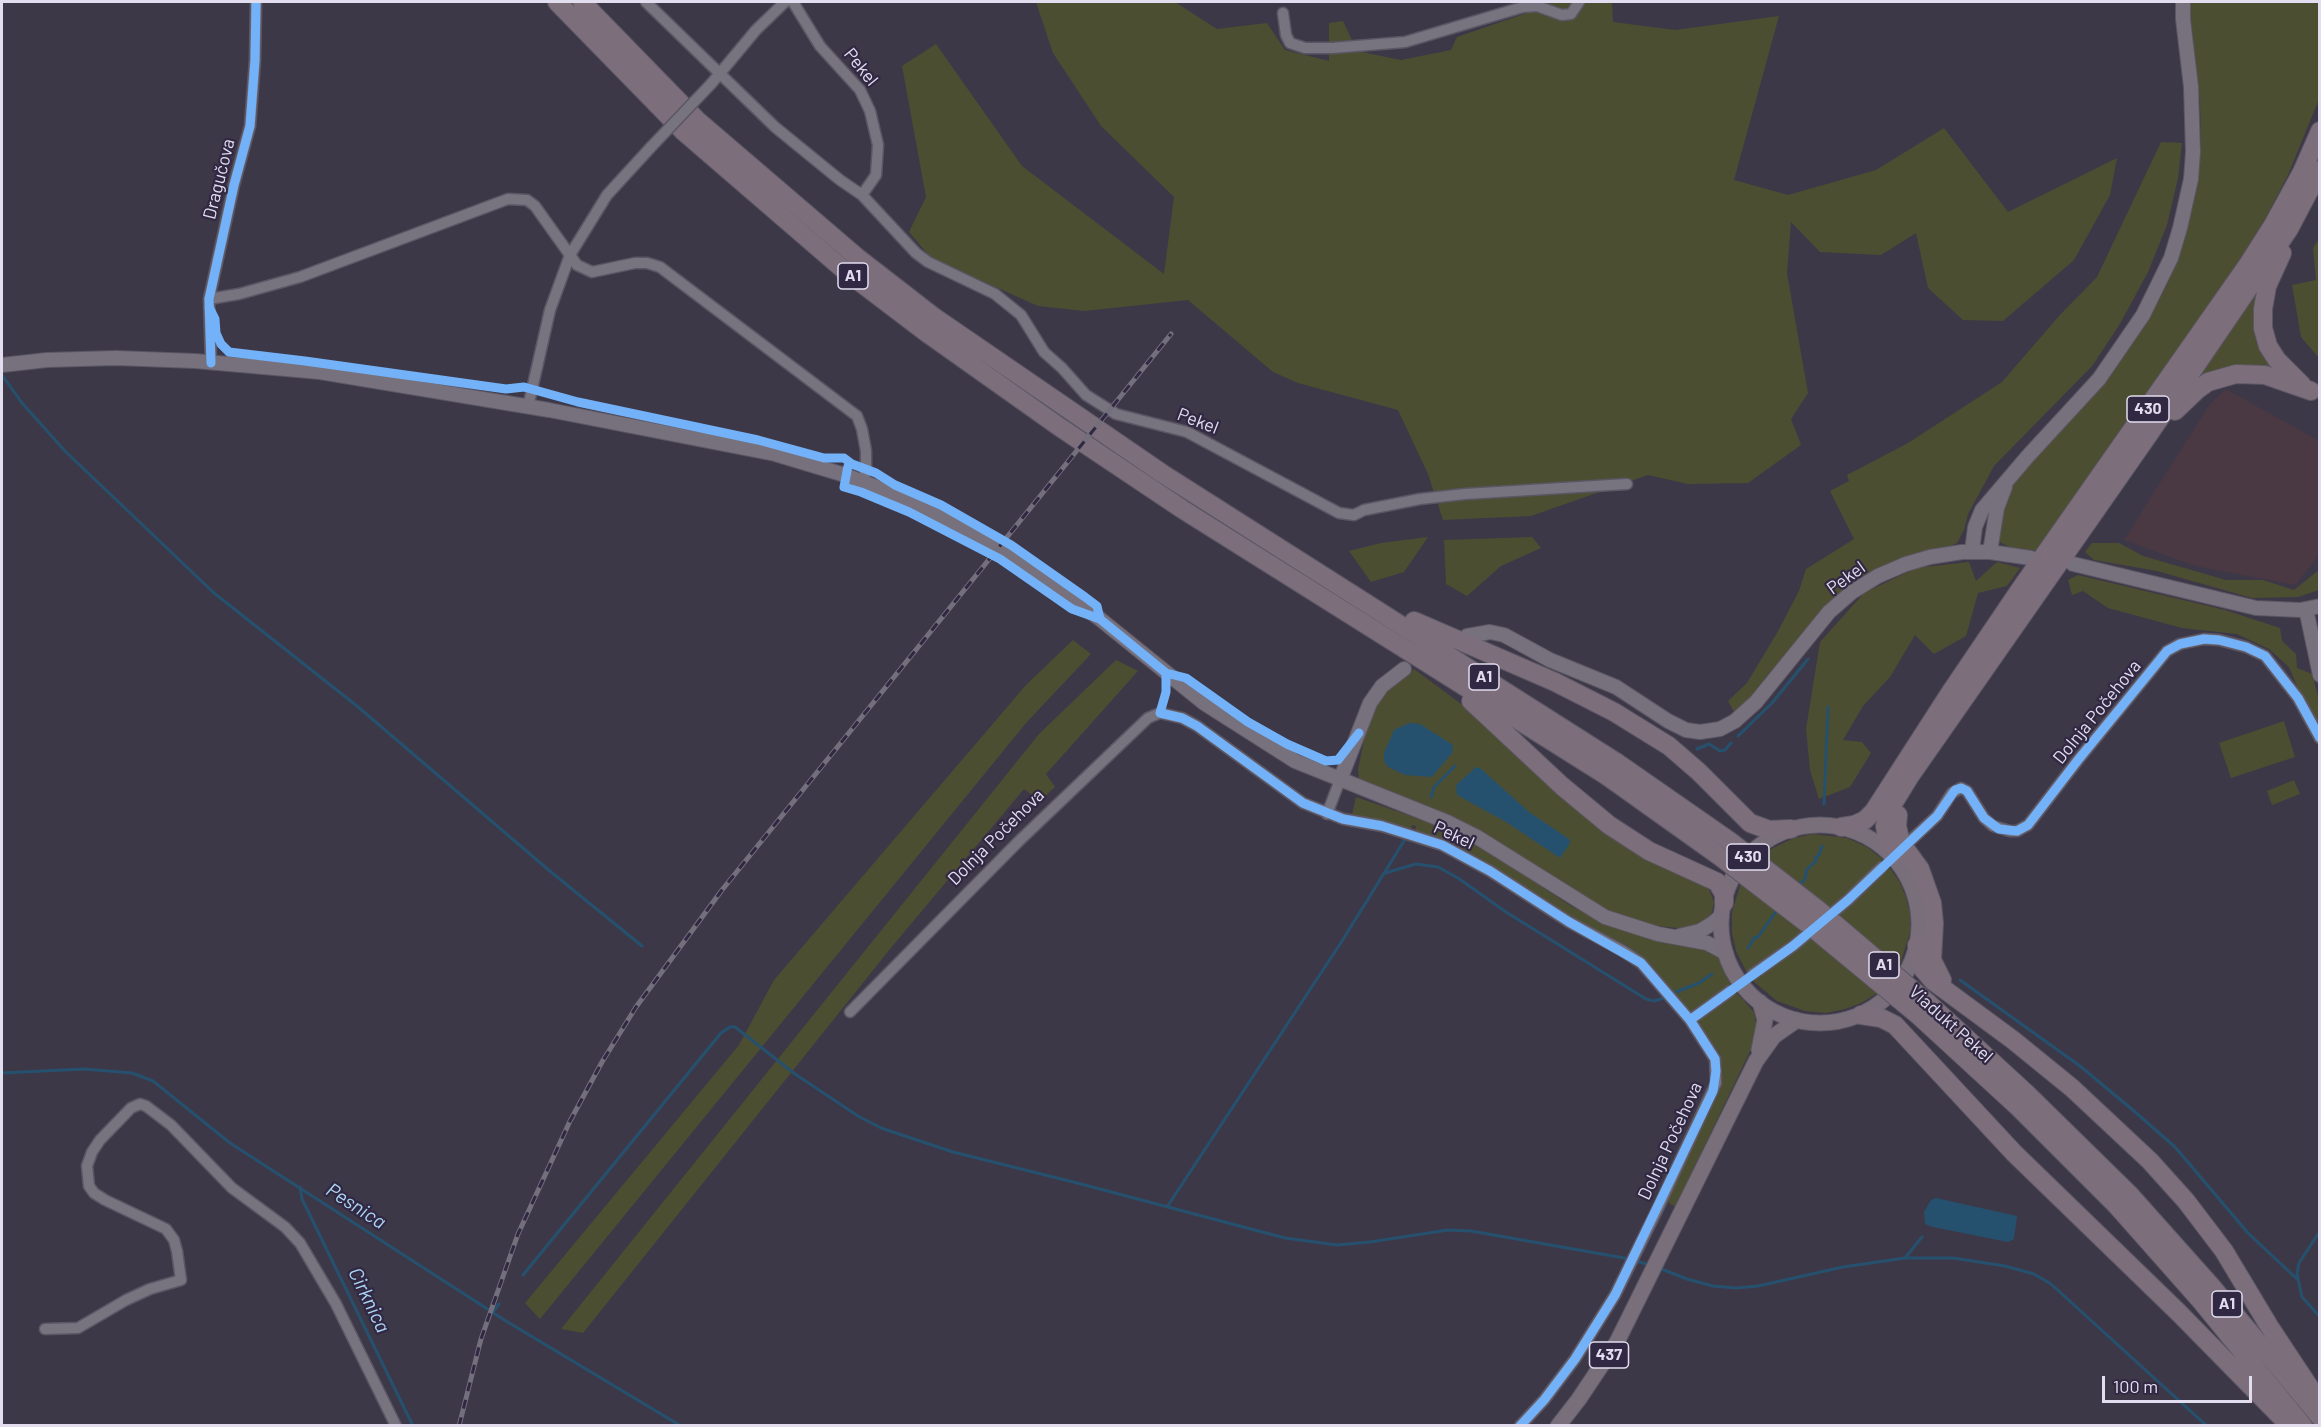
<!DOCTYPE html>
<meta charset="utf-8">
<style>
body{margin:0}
#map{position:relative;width:2321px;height:1427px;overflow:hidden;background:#3d3848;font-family:Barlow,sans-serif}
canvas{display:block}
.frame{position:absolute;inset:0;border:3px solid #e2ddef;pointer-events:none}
.scale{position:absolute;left:2102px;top:1376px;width:150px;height:27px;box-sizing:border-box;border:3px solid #e2ddef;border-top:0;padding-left:8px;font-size:18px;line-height:21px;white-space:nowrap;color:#e2ddef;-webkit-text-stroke:4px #312843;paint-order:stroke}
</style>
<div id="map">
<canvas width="2321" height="1427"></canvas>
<div class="frame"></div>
<div class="scale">100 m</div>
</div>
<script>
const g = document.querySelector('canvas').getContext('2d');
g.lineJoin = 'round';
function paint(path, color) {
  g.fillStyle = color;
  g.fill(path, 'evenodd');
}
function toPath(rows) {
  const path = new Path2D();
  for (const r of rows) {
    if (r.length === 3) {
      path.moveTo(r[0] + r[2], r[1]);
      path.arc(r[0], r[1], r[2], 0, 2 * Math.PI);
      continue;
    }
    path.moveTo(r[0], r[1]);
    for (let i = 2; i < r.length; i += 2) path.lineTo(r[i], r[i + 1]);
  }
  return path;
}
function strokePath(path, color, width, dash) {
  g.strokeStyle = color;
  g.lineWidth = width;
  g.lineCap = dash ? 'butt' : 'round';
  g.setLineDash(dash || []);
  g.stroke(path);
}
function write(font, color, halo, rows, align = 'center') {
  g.font = font + ' Barlow,sans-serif';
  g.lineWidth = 4.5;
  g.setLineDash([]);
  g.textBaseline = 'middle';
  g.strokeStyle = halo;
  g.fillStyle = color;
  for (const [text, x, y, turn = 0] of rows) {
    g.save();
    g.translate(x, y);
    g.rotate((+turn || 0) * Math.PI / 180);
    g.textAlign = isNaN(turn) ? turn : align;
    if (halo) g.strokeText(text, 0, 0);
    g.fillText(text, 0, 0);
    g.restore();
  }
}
const commercial = toPath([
 [2226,389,2319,441,2319,555,2295,585,2195,566,2124,540,2210,404]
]);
const green = toPath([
 [1036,2,1175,2,1217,29,1267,23,1285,50,1329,61,1329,23,1343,21,1357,51,1401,60,1451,50,1457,37,1524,14,1532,2,1612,2,1613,22,1675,30,1779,16,1734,180,1788,195,1876,170,1944,128,2008,212,2117,158,2110,195,2074,260,2003,321,1963,320,1928,288,1916,233,1881,255,1820,252,1791,222,1787,273,1808,393,1791,419,1801,445,1748,483,1688,484,1648,475,1531,516,1443,520,1428,474,1398,410,1298,383,1273,372,1188,300,1084,311,1038,306,931,258,909,232,926,197,902,66,936,44,1022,166,1164,274,1174,197,1101,126,1053,53],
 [2189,2,2319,2,2319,99,2288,175,2266,217,2217,297,2036,551,2009,547,1998,541,2002,509,2009,491,2028,465,2092,396,2145,326,2167,285,2183,242,2196,191,2201,146,2200,103],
 [2161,142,2182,143,2178,178,2167,225,2148,272,2121,322,2093,365,1994,466,1968,514,1964,530,1957,543,1947,548,1921,552,1884,565,1855,583,1770,672,1738,712,1734,712,1728,701,1747,683,1777,633,1799,591,1806,569,1854,539,1830,491,1849,481,1847,475,1908,443,2002,382,2059,316,2097,277],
 [2319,239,2319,358,2301,337,2292,285,2316,280,2313,248],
 [2261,287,2260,300,2284,374,2192,387],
 [1428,537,1404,572,1371,582,1349,551,1381,543],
 [1532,537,1541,548,1501,566,1467,596,1446,584,1444,540],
 [2092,543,2119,543,2143,556,2226,580,2263,580,2294,590,2319,570,2319,590,2298,597,2252,598,2157,571,2094,560,2085,552],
 [1969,562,1976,581,1997,562,2020,568,2007,586,1978,593,1966,636,1934,654,1915,635,1890,677,1863,706,1843,740,1862,742,1871,753,1850,787,1819,799,1810,770,1806,729,1820,642,1864,593,1916,568],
 [2078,575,2225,610,2280,628,2282,641,2296,654,2297,668,2312,674,2319,700,2319,723,2317,724,2307,710,2289,667,2269,649,2237,634,2182,628,2108,608,2083,591,2072,595,2068,580],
 [1073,640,1091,654,1026,723,540,1319,525,1303,739,1045,774,980,1026,685],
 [1116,660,1138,671,1046,774,1055,787,1040,801,1024,789,890,949,583,1333,561,1329,1039,734],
 [1414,669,1708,887,1714,902,1712,912,1706,920,1701,924,1686,929,1649,925,1619,916,1599,907,1457,820,1359,779,1358,770,1366,730,1372,714,1384,693],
 [2284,721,2295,757,2231,778,2219,743],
 [2294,780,2300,794,2272,805,2267,791],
 [1356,797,1422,820,1473,842,1571,906,1614,927,1665,942,1698,945,1716,954,1731,985,1695,1011,1689,1011,1653,967,1628,946,1577,921,1483,860,1450,844,1415,831,1416,826,1412,825,1411,829,1352,815],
 [1813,834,1847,838,1867,847,1885,861,1854,891,1754,971,1747,973,1736,951,1732,933,1732,912,1740,886,1771,849,1794,838],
 [1889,867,1899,881,1906,897,1910,914,1910,932,1900,965,1876,994,1861,1003,1845,1009,1826,1013,1805,1011,1777,1001,1752,980],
 [1736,992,1754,1012,1757,1027,1753,1045,1675,1207,1669,1203,1668,1197,1713,1104,1722,1078,1720,1054,1700,1027,1699,1021,1713,1008]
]);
const water = toPath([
 [1409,723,1420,724,1453,745,1452,753,1432,777,1405,775,1388,767,1384,761,1384,753,1394,730],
 [1476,767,1480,768,1529,812,1569,839,1570,843,1560,858,1506,822,1457,795,1456,785],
 [1936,1198,2017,1216,2014,1239,2008,1242,1933,1227,1925,1224,1924,1212,1931,1200]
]);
const stream = toPath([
 [2,375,22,403,65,451,214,593,357,706,551,872,642,946],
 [1738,736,1772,703,1808,659],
 [1697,749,1709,744,1720,751,1725,750,1731,743],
 [1431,797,1434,787,1455,766],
 [1824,804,1828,707],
 [1385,873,1416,864,1438,867,1458,878,1506,912,1646,999,1654,1001,1664,998],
 [1797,887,1805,879,1807,869,1816,861,1815,858,1819,855,1822,846],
 [1748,948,1754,938,1758,937,1777,910],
 [1960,980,2080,1066,2134,1111,2175,1147,2248,1233,2298,1280],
 [1676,992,1699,983,1712,974],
 [2,1073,84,1069,132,1073,153,1081,230,1143,506,1321,681,1426],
 [300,1187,302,1199,413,1426],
 [1167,1207,1342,941,1404,841],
 [2320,1231,2299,1263,2297,1274,2302,1297,2320,1317],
 [1905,1258,1922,1237],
 [1636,1261,1650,1265],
 [1659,1268,1687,1279,1713,1286,1736,1288,1758,1286,1843,1267,1905,1258,1953,1258,2005,1266,2034,1274,2051,1284,2207,1426],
 [523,1275,721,1033,730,1027,735,1027,795,1074,858,1116,881,1128,953,1152,1081,1184,1285,1238,1337,1245,1370,1242,1448,1230,1471,1231,1630,1259],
 [493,1312,499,1304]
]);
const streetTunnel = toPath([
 [1730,991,1753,974]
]);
const street = toPath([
 [646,2,775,127,840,180,862,195,916,253,928,262,995,294,1021,315,1044,352,1062,368,1086,395,1116,414,1187,432,1339,513,1354,515,1364,510,1420,499,1465,494,1627,484],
 [793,2,820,46,860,90,870,111,878,145,876,175,862,195],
 [1283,13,1286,35,1290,43,1305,48,1332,48,1405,42,1523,7,1537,6,1562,15,1571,14,1579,2],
 [711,84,756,30,785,2],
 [209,299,239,294,300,277,508,199,527,200,535,206,577,265,592,272,635,263,647,263,660,267,857,416,862,429,866,451,866,469,863,482],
 [211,363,209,299,234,185,250,126,255,60,256,2],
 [528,407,550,310,570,255,607,195,651,147],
 [1327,814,1340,780],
 [1911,840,1937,816,1952,793,1961,788,1967,791,1984,818,1993,826,2010,831,2017,831,2028,825,2078,760,2167,651,2180,644,2204,639,2219,640,2246,647,2265,656,2298,698,2320,738],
 [1753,974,1793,946,1848,900,1882,867],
 [850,1012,1019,841,1148,718,1160,713,1182,718,1197,726,1303,803,1343,819,1382,826,1442,845,1490,871,1569,922,1623,951,1641,963,1690,1020,1715,1059,1716,1083,1659,1206,1615,1295,1575,1359,1544,1400,1520,1426],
 [1690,1020,1730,991],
 [45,1329,78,1328,126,1300,150,1289,181,1280,177,1251,174,1240,166,1229,105,1200,94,1193,89,1186,87,1166,92,1152,100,1140,131,1108,140,1104,146,1106,171,1125,232,1188,285,1227,300,1243,336,1304,396,1426]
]);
const secondary = toPath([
 [2,365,47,360,116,358,195,361,320,372,549,410,775,454,845,475,879,488,961,526,1039,573,1100,619,1204,703,1295,761,1447,822,1477,837,1605,917,1658,934,1707,943,1726,953],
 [1972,551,1975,527,1982,510,2028,456,2099,379,2143,315,2171,258,2180,228,2191,179,2193,152,2191,87,2183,19,2183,2],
 [1990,552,1997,508,2005,487],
 [2073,564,2256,608,2300,610,2320,606],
 [2306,609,2320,675],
 [1467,636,1490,632,1504,635,1550,660,1616,687,1668,721,1686,730,1700,732,1720,729,1735,721,1756,702,1829,612,1852,592,1878,576,1906,564,1930,557,1962,552,1990,552,2031,558],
 [1340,780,1370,703,1382,686,1404,669],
 [1679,936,1700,931,1713,923,1722,915]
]);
const primary = toPath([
 [1820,924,99],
 [1759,1050,1765,1020,1760,1002],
 [1558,1426,1579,1399,1617,1342,1756,1061,1774,1036,1797,1020]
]);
const highway = toPath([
 [557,2,684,132,844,270,927,333,1061,428,1182,509,1607,776],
 [582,2,697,120,858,258,934,317,1163,474,1616,762],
 [2282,253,2267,286,2263,309,2263,328,2268,346,2277,360,2302,385],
 [2175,411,2197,390,2208,382,2236,374,2265,375,2311,391],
 [1414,621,1555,682,1614,712,1669,746,1699,772,1750,823,1769,830,1791,829],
 [1471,701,1562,786,1609,825,1649,851,1717,882,1724,894,1724,903],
 [1898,815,1897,826,1901,843,1920,869,1932,903,1934,923,1932,960,1942,980],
 [1841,827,1854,825,1865,820,1874,811,1952,690,2019,591,2247,266,2273,225,2302,172,2320,131],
 [1893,857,1888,844,1885,826,1891,807,1910,776,2149,434,2289,229,2320,170],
 [1917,945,1922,968,1933,981,2013,1040,2072,1088,2150,1161,2186,1201,2224,1251,2269,1326,2320,1403],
 [1861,1015,1881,1018,1895,1025,2014,1153,2179,1313,2290,1426],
 [2130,1195,2212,1287,2320,1417],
 [2117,1206,2201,1301,2303,1426]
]);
const rail = toPath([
 [459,1426,481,1339,518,1234,570,1121,602,1062,636,1007,722,890,1171,334]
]);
const streetBridge = toPath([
 [651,147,711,84]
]);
const highwayBridge = toPath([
 [1616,762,1731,842,1821,912,1927,1002,2026,1093,2130,1195],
 [1607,776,1722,858,1808,924,1918,1015,2017,1106,2117,1206]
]);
const cycleway = toPath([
 [209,307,215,319,216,333,221,344,229,352,305,361,506,389,524,387,578,402,758,440,824,458,844,458,852,464,876,473,895,485,941,505,1011,545,1085,597,1097,606,1100,619],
 [211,363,209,299,234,185,250,126,255,60,256,2],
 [852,464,848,466,844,487,861,492,909,512,1000,559,1072,609,1100,619,1166,673],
 [1166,673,1166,692,1160,713,1182,718,1197,726,1303,803,1343,819,1382,826,1442,845,1490,871,1569,922,1641,963,1690,1020,1715,1059,1716,1071,1713,1091,1615,1295,1575,1359,1544,1400,1520,1426],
 [1166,673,1186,678,1248,722,1287,744,1326,761,1338,760,1359,733],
 [1690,1020,1793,946,1848,900,1937,816,1955,790,1961,788,1967,791,1984,818,1999,829,2017,831,2028,825,2078,760,2167,651,2180,644,2204,639,2219,640,2246,647,2265,656,2298,698,2320,738]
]);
const shields = [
 [853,276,30],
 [2148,409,42],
 [1484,677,30],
 [1748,857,42],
 [1884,965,30],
 [2227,1304,30],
 [1609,1355,39]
];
const shieldNames = [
 ["A1",853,276],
 ["430",2148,409],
 ["A1",1484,677],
 ["430",1748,857],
 ["A1",1884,965],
 ["A1",2227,1304],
 ["437",1609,1355]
];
const streetNames = [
 ["Pekel",861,67,51],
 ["Dragučova",219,179,-76],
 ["Pekel",1198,421,21],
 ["Pekel",1846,578,-36],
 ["Dolnja Počehova",2097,712,-51],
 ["Pekel",1454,835,25],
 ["Dolnja Počehova",996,837,-45],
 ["Viadukt Pekel",1951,1024,42],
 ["Dolnja Počehova",1670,1141,-65]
];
const waterNames = [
 ["Pesnica",356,1206,33],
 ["Cirknica",369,1300,64]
];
paint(commercial, '#4a3943');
paint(green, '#4c4e31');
paint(water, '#26516e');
strokePath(stream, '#26516e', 3);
strokePath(streetTunnel, '#565161', 10, [10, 5]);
strokePath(street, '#5b5664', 13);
strokePath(secondary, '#5b5664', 16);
strokePath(primary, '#5b5664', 17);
strokePath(highway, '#5b5664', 20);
strokePath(street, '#77737f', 10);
strokePath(secondary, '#77717d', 14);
strokePath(primary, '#786f7b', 15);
strokePath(highway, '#7c6f7b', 18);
strokePath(rail, '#746f7c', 5);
strokePath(rail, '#312843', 3, [9]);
strokePath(streetBridge, '#5b5664', 13, []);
strokePath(highwayBridge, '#5b5664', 20, []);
strokePath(streetBridge, '#77737f', 10);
strokePath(highwayBridge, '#7c6f7b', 18);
strokePath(cycleway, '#73b2f8', 9);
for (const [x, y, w] of shields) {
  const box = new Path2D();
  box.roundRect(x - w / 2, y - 13, w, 26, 4.5);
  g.fillStyle = '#312843';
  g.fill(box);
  strokePath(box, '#e2ddef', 1.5);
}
write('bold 16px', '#e2ddef', null, shieldNames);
write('18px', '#e2ddef', '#312843', streetNames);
write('italic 20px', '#abd5f4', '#312843', waterNames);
</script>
